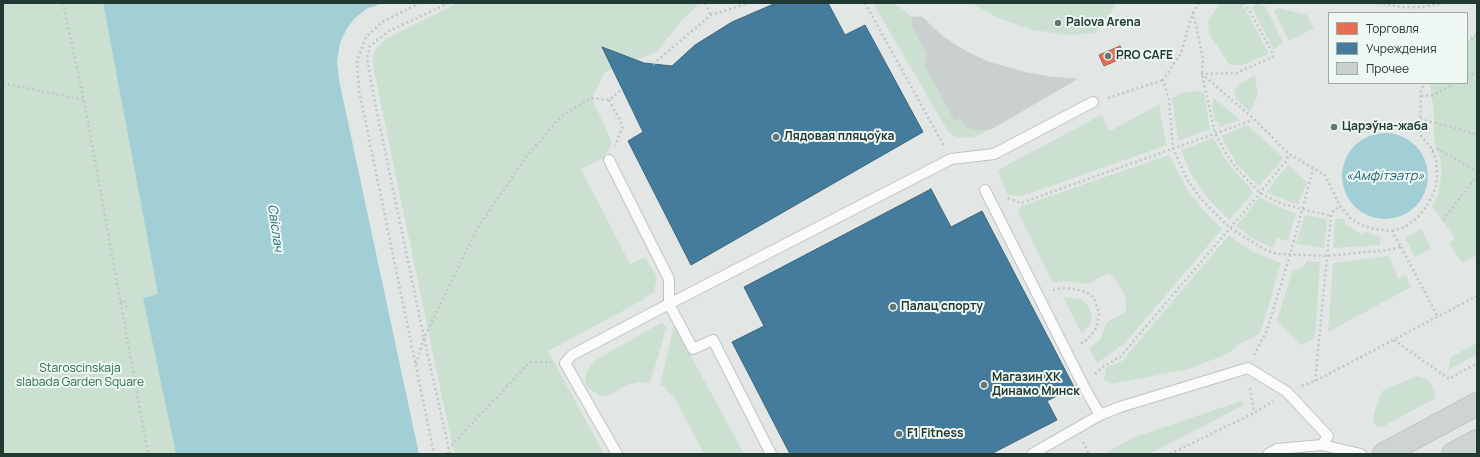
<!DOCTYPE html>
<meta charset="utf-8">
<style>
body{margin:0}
#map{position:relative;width:1480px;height:457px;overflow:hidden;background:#e2e7e5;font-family:Manrope,sans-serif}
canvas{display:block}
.frame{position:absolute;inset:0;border:4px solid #203933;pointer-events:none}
.legend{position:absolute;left:1328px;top:12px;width:140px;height:72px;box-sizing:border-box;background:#eff7f3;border:1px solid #9caba6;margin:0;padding:5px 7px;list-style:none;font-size:12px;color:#203933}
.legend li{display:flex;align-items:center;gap:8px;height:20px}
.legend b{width:20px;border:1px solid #9caba6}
</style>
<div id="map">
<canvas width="1480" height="457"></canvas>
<div class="frame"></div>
<ul class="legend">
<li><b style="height:11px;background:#e76f51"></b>Торговля</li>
<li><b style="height:11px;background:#457b9d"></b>Учреждения</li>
<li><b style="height:11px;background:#cad0ce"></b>Прочее</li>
</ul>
</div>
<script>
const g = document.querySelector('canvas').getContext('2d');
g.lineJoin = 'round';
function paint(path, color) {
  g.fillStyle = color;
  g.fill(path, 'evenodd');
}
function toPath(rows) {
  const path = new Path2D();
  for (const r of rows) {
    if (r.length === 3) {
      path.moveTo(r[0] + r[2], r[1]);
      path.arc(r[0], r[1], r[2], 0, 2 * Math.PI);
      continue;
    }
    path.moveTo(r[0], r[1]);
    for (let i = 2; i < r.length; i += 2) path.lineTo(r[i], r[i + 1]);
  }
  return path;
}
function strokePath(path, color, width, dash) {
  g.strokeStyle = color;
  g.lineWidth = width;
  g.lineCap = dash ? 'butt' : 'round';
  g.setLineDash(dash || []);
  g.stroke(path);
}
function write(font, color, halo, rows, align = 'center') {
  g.font = font + ' Manrope,sans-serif';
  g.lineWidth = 4;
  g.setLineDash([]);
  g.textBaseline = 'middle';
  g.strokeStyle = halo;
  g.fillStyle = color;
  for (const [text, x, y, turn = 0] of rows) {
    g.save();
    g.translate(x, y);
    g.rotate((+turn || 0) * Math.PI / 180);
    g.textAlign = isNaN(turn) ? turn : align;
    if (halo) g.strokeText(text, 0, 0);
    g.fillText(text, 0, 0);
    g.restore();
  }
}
const green = toPath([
 [3,3,103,3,158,294,143,298,176,454,3,454],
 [458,3,700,3,680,22,657,52,605,72,592,98,612,143,603,158,581,169,630,264,645,257,657,277,654,292,641,301,548,351,604,454,454,454,373,66,373,55,376,49,385,39],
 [873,3,894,3,912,17,912,26,927,54,925,65,955,121,961,118,978,130,991,129,973,138,957,137,949,133],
 [971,3,1117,3,1096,33,1065,35,1029,29,996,17],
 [1221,3,1242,3,1269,54,1242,65,1230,65,1209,34,1208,20],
 [1256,3,1266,7,1283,43,1274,50,1252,8],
 [1278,8,1307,15,1314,28,1289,41,1274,11],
 [1477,34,1477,255,1462,263,1449,243,1455,238,1432,206,1438,195,1442,170,1440,158,1434,141,1434,112,1430,83,1467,83,1467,42],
 [1255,75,1258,95,1250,112,1236,98,1234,92,1237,86],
 [1196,91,1204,92,1210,129,1178,141,1172,98,1182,93],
 [1214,98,1240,120,1219,127,1219,122,1215,122,1212,104],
 [1160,104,1161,117,1167,145,1020,197,1007,194,998,170,1101,115,1110,131],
 [1247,125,1284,158,1259,186,1237,165,1221,136],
 [1213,138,1230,166,1254,192,1229,220,1213,204,1200,187,1192,176,1181,150],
 [1169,155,1187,189,1202,209,1222,229,1125,343,1097,363,1089,348,1100,340,1107,322,1126,312,1126,303,1124,293,1114,278,1108,273,1088,284,1067,281,1053,283,1019,214,1019,210,1021,206],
 [1288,165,1307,182,1298,205,1277,197,1266,192],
 [1260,197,1278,207,1296,213,1288,241,1277,238,1273,248,1254,239,1236,226],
 [1307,215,1327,219,1324,248,1296,244,1304,217],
 [1335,219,1344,219,1346,221,1345,224,1362,235,1364,232,1380,236,1380,245,1333,248],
 [1421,229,1431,248,1415,257,1405,238],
 [1229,235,1251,251,1281,263,1260,334,1241,343,1227,354,1189,369,1112,384,1107,382,1104,379,1106,368,1122,361],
 [1389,256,1398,279,1406,275,1411,287,1328,332,1333,263],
 [1307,261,1320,262,1315,338,1301,345,1277,321,1293,269,1298,269,1303,266],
 [1063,297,1081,299,1086,303,1090,310,1092,317,1089,326,1082,334],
 [661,323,667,326,650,383,640,382,627,385,609,395,601,396,588,388,585,381,586,373,594,361],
 [674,325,744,454,704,454,675,398,663,386,660,385],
 [1477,343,1477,354,1448,370,1451,357],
 [1417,376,1424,378,1430,382,1436,398,1382,427,1378,427,1373,422,1374,413,1382,391],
 [1241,401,1244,405,1149,454,1104,454,1135,437]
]);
const water = toPath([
 [103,3,383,3,366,9,354,19,346,30,340,43,337,61,339,80,419,454,176,454,143,298,158,294],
 [1385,176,43]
]);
const shops = toPath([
 [1120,46,1125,57,1104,66,1099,55,1120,46]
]);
const public = toPath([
 [776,3,828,3,845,35,865,25,923,132,691,265,628,141,643,132,602,47,644,63,672,66,695,45,732,22,776,3],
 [931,189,951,227,982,211,1074,387,1047,401,1057,420,991,454,790,454,732,342,764,326,744,287,931,189]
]);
const building = toPath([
 [912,17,922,17,943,37,967,52,988,62,1027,73,1050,77,1077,79,991,129,978,130,967,127,961,118,955,121,925,65,927,54,912,26,912,17]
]);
const path = toPath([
 [63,3,84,100,148,454],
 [420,3,382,22,366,37,357,61,359,90,434,454],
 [449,3,389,31,370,46,367,58,374,98,424,338,450,454],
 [705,3,711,15],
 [865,3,944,146],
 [1199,3,1193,12,1181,53,1163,80,1169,100,1173,148,1187,179,1200,198,1230,228,1264,249,1277,254,1326,256,1387,250,1401,247,1392,231,1374,229,1361,225,1351,219,1340,206,1325,175,1289,154,1254,119,1202,74,1236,73,1273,57,1272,52,1245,3],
 [1378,3,1402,7,1421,7,1444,3],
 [1193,12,1203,59,1202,74,1215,133,1225,152,1236,168,1260,193,1282,204,1331,216],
 [1467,42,1477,34],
 [653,64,711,15,749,3],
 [1467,77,1477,72],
 [3,83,84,100],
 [1421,96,1433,95,1455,83],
 [1108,98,1163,80],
 [609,100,623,126,615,146],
 [1420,119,1477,134],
 [1432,151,1438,149,1477,171],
 [1008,198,1021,203,1253,120],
 [1443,220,1477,176],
 [1392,231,1405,227,1417,218,1427,206,1435,190,1437,176,1436,159,1430,146,1420,135,1421,89,1425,83],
 [1401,247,1438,317],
 [1053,290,1063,288,1074,289,1086,292,1094,298,1099,313,1097,327,1088,339,1080,344],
 [120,301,124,300,126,307,122,308],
 [1394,340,1449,379,1477,363],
 [1254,355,1267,330,1290,255,1313,169],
 [416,364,424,338,478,227,527,156,561,116,591,98,609,100,622,89],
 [1095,374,1103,367,1120,357,1260,193,1286,161,1289,154],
 [1315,381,1331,216,1334,210,1340,206],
 [1302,386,1315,381,1477,296],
 [1250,388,1254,413],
 [1083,442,1089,454],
 [446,454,449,448,530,362,551,362],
 [1170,454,1254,413,1273,401]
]);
const service = toPath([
 [609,160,669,279,669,304,572,355,565,363,617,454],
 [985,190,1083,385,1100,415],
 [771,454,713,340,693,349,669,304,951,159,994,154,1093,102],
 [1032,454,1100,415,1120,407,1248,368,1287,392,1328,436,1322,445],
 [1268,454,1277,449,1322,445,1361,454]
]);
const primary = toPath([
 [1384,454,1477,404],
 [1453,454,1477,441]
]);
const markers = [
 [1058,23,4,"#647671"],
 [1108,56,4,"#647671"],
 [1334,127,4,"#647671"],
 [776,137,4,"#647671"],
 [893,307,4,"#647671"],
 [984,385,4,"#647671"],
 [899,434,4,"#647671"]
];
const poiNames = [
 ["Palova Arena",1066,23],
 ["PRO CAFE",1116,56],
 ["Царэўна-жаба",1342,127],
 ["Лядовая пляцоўка",784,137],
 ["Палац спорту",901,307],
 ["Магазин ХК",992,378],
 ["Динамо Минск",992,392],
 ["F1 Fitness",907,434]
];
const parkNames = [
 ["Staroscinskaja",80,369],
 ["slabada Garden Square",80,383]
];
const waterNames = [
 ["«Амфітэатр»",1385,176],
 ["Свіслач",275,228,82]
];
paint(green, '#cbe0d1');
paint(water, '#a2ced6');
paint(shops, '#e76f51');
strokePath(shops, '#ab5f48', 1);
paint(public, '#457b9d');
strokePath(public, '#3a677d', 1);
paint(building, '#cad0ce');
strokePath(building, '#cbd0ce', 1);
strokePath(service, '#bfc4c2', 12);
strokePath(primary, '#bbc3c1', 24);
strokePath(path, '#bfc7c5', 2.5, [2, 3]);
strokePath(service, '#fbfbfb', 10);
strokePath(primary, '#cdd4d2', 22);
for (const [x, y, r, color] of markers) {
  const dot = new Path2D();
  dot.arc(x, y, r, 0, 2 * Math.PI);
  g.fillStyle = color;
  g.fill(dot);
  strokePath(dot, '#eff7f3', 1.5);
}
write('bold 12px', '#203933', '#eff7f3', poiNames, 'left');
write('12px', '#2c6f46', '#eff7f3', parkNames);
write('italic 13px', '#1c6574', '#eff7f3', waterNames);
</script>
